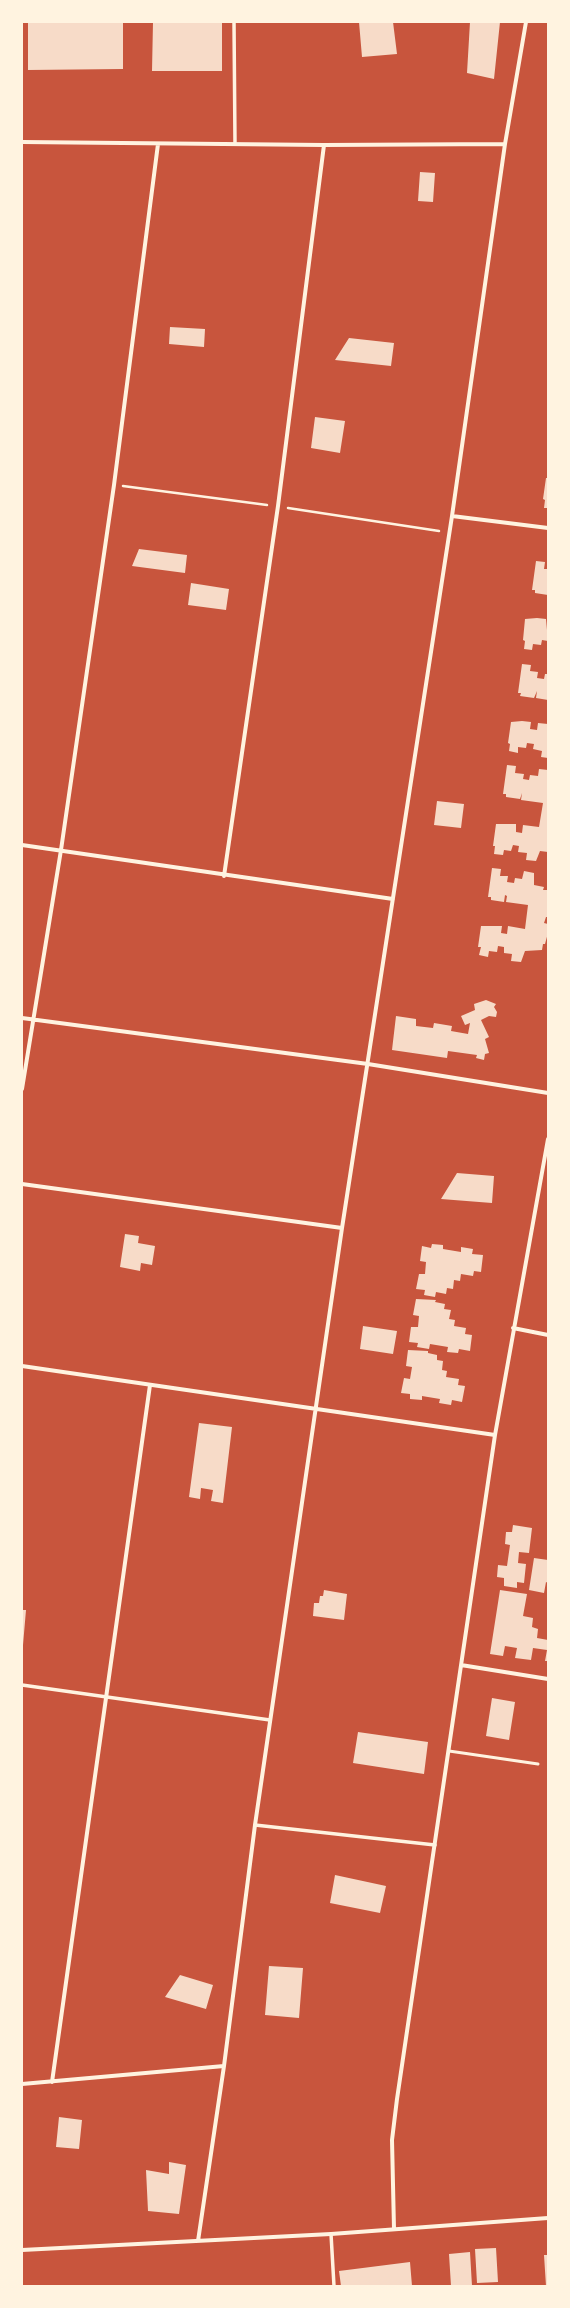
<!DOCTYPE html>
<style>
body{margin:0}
#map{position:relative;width:570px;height:2308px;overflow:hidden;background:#c8553d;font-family:Quicksand,sans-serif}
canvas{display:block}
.frame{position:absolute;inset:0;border:23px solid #fff3e0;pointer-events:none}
</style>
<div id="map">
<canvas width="570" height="2308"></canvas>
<div class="frame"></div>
</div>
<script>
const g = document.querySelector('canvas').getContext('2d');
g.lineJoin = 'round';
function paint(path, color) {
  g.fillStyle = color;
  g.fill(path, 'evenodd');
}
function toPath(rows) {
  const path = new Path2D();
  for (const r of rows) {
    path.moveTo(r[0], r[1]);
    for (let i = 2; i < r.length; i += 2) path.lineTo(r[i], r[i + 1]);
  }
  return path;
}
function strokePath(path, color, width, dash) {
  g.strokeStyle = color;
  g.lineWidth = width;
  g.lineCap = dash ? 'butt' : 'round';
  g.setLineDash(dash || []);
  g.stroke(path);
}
const building = toPath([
 [28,22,123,22,123,69,28,70],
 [153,22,222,22,222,71,152,71],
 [359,22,393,22,397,54,362,57],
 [470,22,500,22,494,79,467,73],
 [420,172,435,173,433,202,418,201],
 [170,327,205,329,204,347,169,344],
 [349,338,394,343,391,366,335,360],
 [315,417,345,421,340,453,311,448],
 [546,478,548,478,548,508,544,508,545,500,543,499],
 [139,549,187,555,185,573,132,566],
 [536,561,545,562,544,569,548,569,548,595,535,593,535,590,532,590],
 [191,583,229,589,226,610,188,605],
 [537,618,546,619,548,641,542,640,541,645,533,644,532,650,524,649,525,641,523,640,525,619],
 [522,664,531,665,530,671,538,672,537,678,544,679,545,674,548,674,548,700,536,698,537,691,534,698,520,696,521,693,518,693],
 [522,721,531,722,530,729,537,730,538,723,548,724,548,758,541,757,542,751,533,749,534,744,527,743,526,748,518,747,518,753,509,751,510,744,508,743,511,722],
 [507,765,516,766,515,773,524,774,523,779,529,780,530,775,538,776,539,769,548,770,548,852,540,851,536,861,526,860,527,853,518,852,519,846,513,845,511,851,504,850,503,855,494,854,495,846,493,846,496,824,516,824,516,832,522,833,523,825,539,827,543,803,521,800,522,793,520,799,506,797,506,794,503,794],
 [437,801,464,804,461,828,434,825],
 [492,868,501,869,500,876,508,876,507,882,514,883,515,878,522,879,524,871,534,873,534,885,544,887,543,890,548,890,548,917,546,917,544,923,548,924,548,933,545,944,543,944,542,950,525,951,521,962,511,961,512,954,504,953,504,947,498,946,497,952,489,951,488,957,479,955,481,947,478,947,481,926,502,926,501,933,507,934,508,926,525,929,528,905,506,902,507,896,505,895,504,902,491,900,491,897,488,897],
 [486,1000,496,1004,494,1007,497,1012,496,1017,489,1016,481,1020,489,1037,485,1039,489,1053,485,1054,484,1060,476,1058,477,1055,448,1051,447,1058,392,1050,396,1016,416,1019,416,1026,433,1028,434,1023,452,1026,451,1031,468,1034,470,1023,465,1025,461,1016,475,1010,474,1004],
 [457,1173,494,1176,492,1203,441,1199],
 [125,1234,139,1236,138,1243,155,1246,152,1265,141,1263,140,1271,120,1267],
 [432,1244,443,1245,443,1249,461,1252,461,1247,473,1249,472,1254,483,1255,481,1272,474,1271,473,1276,461,1274,460,1281,454,1280,453,1289,447,1288,446,1294,436,1292,435,1297,424,1295,425,1290,416,1289,419,1274,425,1274,426,1262,420,1261,422,1246,431,1248],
 [416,1299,436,1300,435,1302,445,1304,444,1309,451,1310,449,1319,455,1320,454,1326,466,1328,465,1334,472,1335,470,1351,459,1349,458,1353,447,1352,448,1347,430,1344,429,1349,417,1347,418,1343,409,1342,411,1327,418,1327,419,1316,413,1315],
 [363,1326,397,1331,393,1354,360,1349],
 [408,1350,428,1351,428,1353,437,1355,437,1360,443,1361,442,1370,447,1371,446,1377,459,1379,458,1385,465,1386,462,1402,452,1400,451,1405,439,1403,440,1399,422,1396,422,1400,410,1399,410,1394,401,1393,404,1378,410,1379,412,1367,406,1366],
 [199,1423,232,1427,223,1503,211,1501,213,1490,201,1488,200,1499,189,1497],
 [513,1525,532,1528,529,1553,519,1552,518,1563,526,1564,524,1583,517,1582,517,1588,504,1586,504,1578,497,1577,498,1565,507,1566,510,1545,505,1544,506,1532,512,1532],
 [534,1558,548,1560,548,1583,546,1582,544,1593,529,1590],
 [324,1590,347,1594,344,1620,313,1616,314,1603,319,1603,320,1596,323,1596],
 [500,1590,527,1594,523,1616,533,1618,532,1627,538,1629,537,1638,548,1640,548,1661,545,1661,547,1650,533,1648,531,1660,515,1658,517,1648,505,1646,503,1656,490,1654],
 [22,1610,26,1610,23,1645,22,1645],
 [492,1698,515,1702,509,1740,486,1736],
 [358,1732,428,1742,424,1774,353,1763],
 [335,1875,386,1886,380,1913,330,1903],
 [269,1966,303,1968,299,2018,265,2015],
 [180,1975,213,1985,206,2009,165,1997],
 [59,2117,82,2120,79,2149,56,2147],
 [169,2162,186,2165,179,2214,148,2211,146,2170,169,2174],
 [496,2248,498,2282,477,2283,475,2249],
 [470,2252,472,2286,451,2286,449,2254],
 [544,2255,548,2255,548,2286,546,2286],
 [410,2262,412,2286,341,2286,339,2271]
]);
const path = toPath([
 [123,486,267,505],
 [288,508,439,531]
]);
const service = toPath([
 [449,1751,538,1764]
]);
const pedestrian = toPath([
 [234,22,235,144],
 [22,1685,270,1720],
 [255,1825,435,1845],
 [331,2234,334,2286]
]);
const minor = toPath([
 [22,142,324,145,505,144],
 [452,516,548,528],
 [22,845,393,899],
 [224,876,278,506,324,145],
 [22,1018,368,1064,548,1093],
 [22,1089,61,850,114,485,158,144],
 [22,1184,342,1228],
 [513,1328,548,1335],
 [22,1366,495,1435],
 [461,1665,548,1679],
 [52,2082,150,1385],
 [22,2084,224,2066],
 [394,2229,392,2140,397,2099,495,1435,548,1139],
 [198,2241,224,2066,255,1825,342,1228,452,516,505,144,526,22],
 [22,2250,331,2234,548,2218]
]);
paint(building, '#f7dbc8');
strokePath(path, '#fff3e0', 2.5);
strokePath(service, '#fff3e0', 3);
strokePath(pedestrian, '#fff3e0', 3.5);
strokePath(minor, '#fff3e0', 4);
</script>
